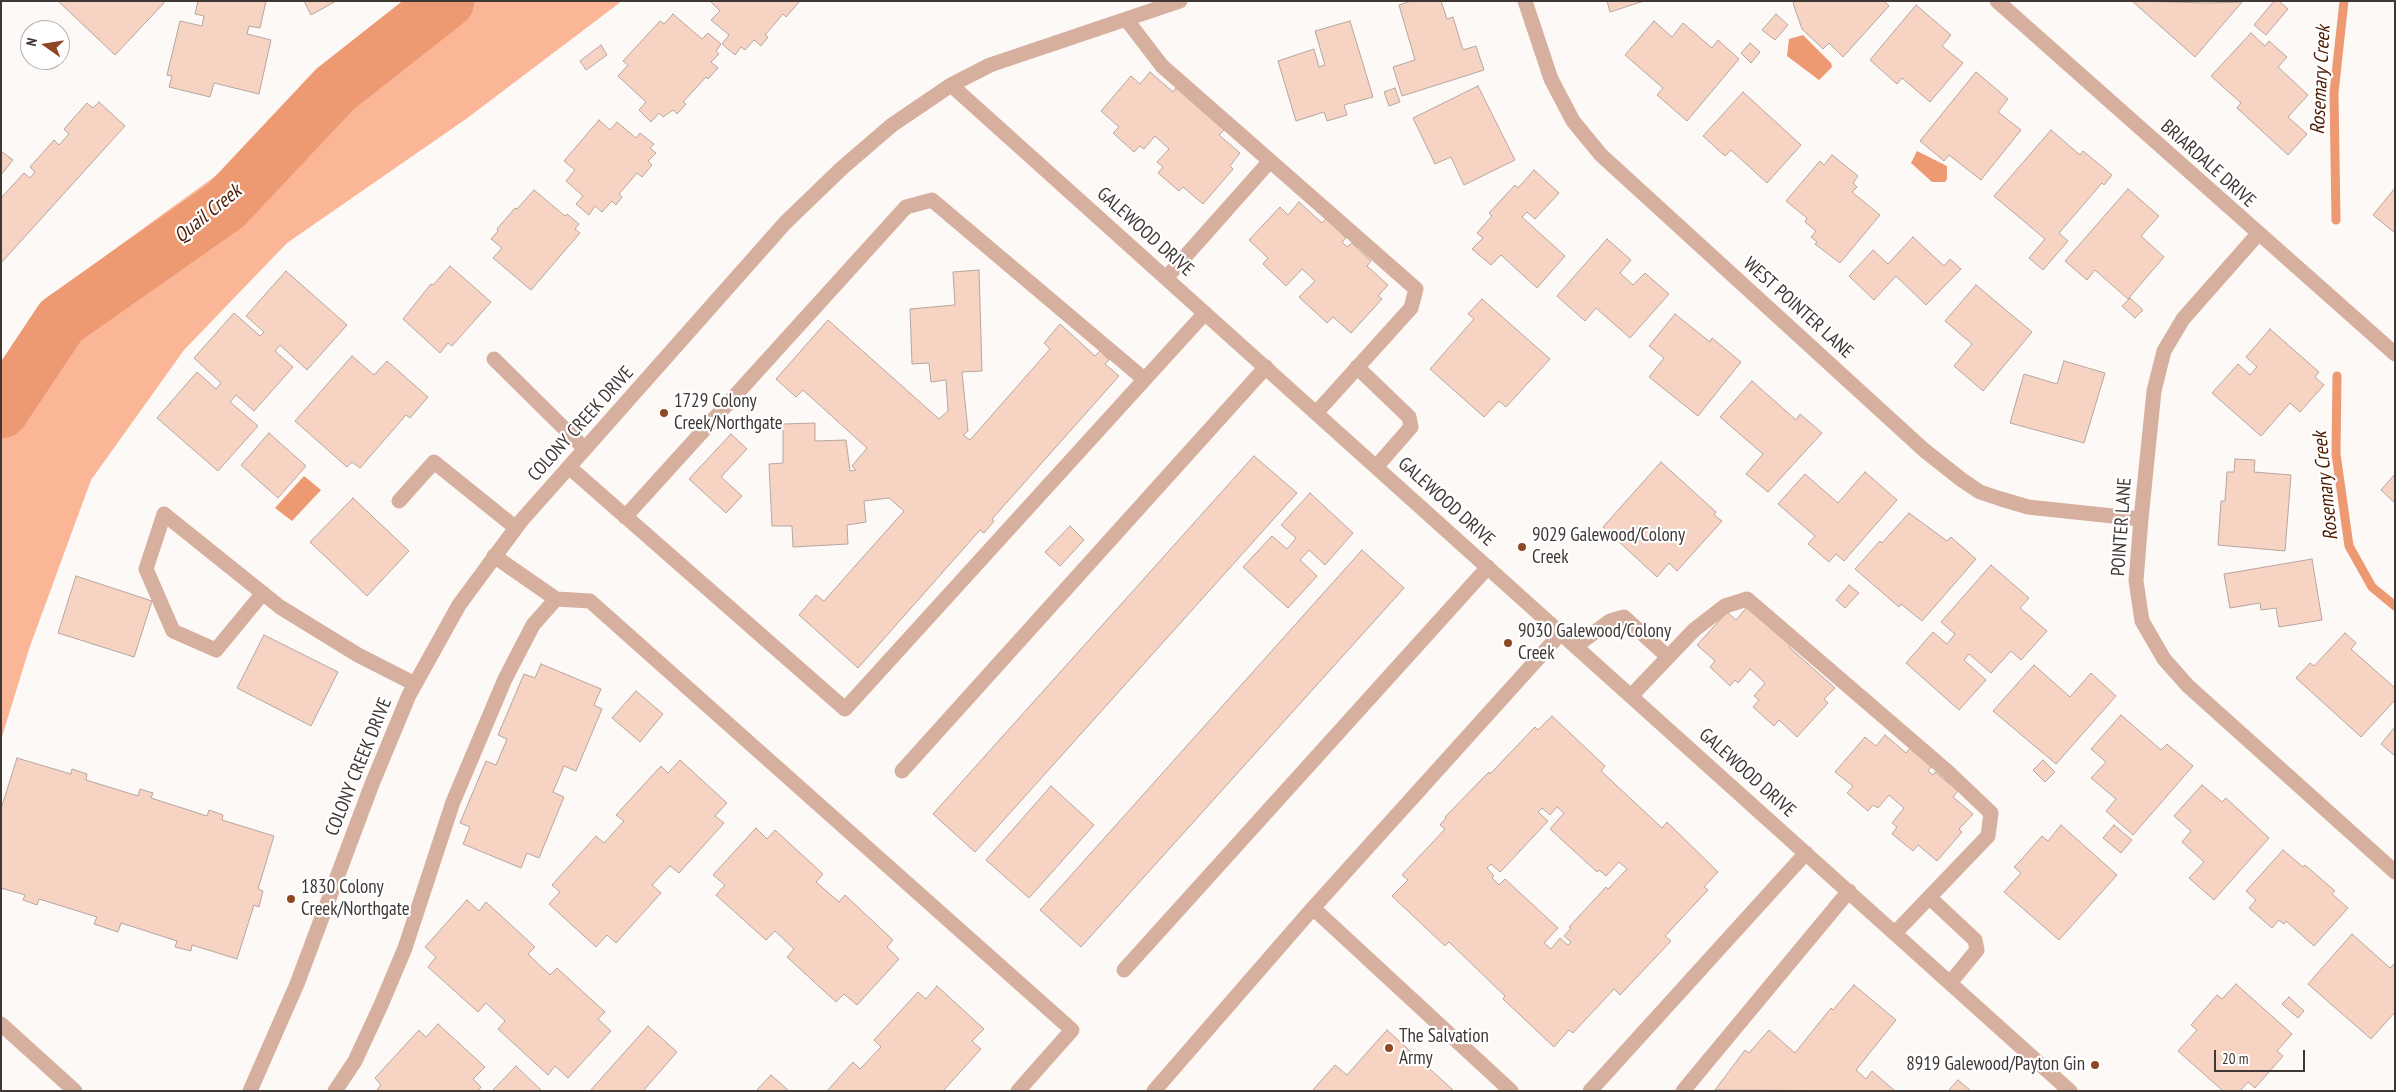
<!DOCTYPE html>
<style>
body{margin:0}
#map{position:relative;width:2396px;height:1092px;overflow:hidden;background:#fdf9f7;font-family:"PT Sans Narrow",sans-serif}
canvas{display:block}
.frame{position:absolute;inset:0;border:2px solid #3e3734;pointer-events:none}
.north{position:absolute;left:20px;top:20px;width:50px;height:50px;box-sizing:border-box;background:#fff;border:1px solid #b2afae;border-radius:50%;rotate:283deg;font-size:14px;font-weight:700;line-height:20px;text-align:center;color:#3e3734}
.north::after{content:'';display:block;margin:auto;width:18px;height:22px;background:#8f4824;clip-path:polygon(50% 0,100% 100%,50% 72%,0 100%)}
.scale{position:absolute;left:2214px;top:1050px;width:91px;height:22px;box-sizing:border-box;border:2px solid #3e3734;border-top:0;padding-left:6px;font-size:15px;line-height:18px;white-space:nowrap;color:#3e3734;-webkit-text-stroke:4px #fff;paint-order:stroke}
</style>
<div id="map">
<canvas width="2396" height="1092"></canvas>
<div class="frame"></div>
<div class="north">N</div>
<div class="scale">20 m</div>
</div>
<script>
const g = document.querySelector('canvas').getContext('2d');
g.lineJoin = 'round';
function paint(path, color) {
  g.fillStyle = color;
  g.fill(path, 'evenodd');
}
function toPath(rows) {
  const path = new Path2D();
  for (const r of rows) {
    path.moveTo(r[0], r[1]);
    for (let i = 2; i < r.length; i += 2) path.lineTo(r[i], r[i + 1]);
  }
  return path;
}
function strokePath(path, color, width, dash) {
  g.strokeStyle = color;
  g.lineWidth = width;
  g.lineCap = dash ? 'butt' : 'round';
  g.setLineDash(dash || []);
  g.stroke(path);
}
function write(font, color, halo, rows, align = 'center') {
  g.font = font + ' "PT Sans Narrow",sans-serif';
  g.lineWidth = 4.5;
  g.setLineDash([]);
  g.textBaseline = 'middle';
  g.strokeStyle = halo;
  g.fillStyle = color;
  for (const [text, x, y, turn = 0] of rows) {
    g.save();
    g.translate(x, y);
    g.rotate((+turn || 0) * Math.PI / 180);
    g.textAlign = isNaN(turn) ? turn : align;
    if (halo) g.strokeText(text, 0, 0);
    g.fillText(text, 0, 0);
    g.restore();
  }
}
const forest = toPath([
 [416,1,622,1,466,119,287,243,184,350,91,480,29,649,1,740,1,369,72,280,214,177]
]);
const water = toPath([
 [1803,35,1831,63,1832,67,1819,80,1787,56,1789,39],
 [1917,151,1947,166,1947,179,1945,182,1932,182,1911,163],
 [304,476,321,490,292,521,275,508]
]);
const stream = toPath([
 [2336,220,2334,93,2344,1],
 [2337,376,2336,454,2349,546,2372,587,2395,606]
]);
const river = toPath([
 [1,411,61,321,226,205,335,89,447,1]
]);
const building = toPath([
 [58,1,163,1,164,3,115,55,58,1],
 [198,1,266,1,260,28,249,26,247,34,271,40,259,94,214,83,210,97,169,87,172,76,167,75,180,21,202,26,204,16,195,14,198,1],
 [304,1,336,1,311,15,304,1],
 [710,1,800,1,786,17,783,14,765,35,768,37,761,46,754,40,745,50,741,47,735,55,722,44,729,35,711,20,720,11,710,1],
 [1411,1,1441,1,1447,19,1453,17,1463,50,1476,46,1484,70,1402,96,1393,67,1415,60,1399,5,1411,1],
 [1607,1,1644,1,1610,12,1607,1],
 [1797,1,1884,1,1889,6,1843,57,1829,43,1823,49,1802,29,1793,3,1797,1],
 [2132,1,2207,3,2242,2,2195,57,2132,1],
 [2274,1,2279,1,2288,9,2266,35,2254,25,2274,1],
 [1916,5,1951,35,1942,46,1963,63,1930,102,1902,78,1897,84,1870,60,1916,5],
 [673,14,702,39,708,33,721,44,716,51,719,54,711,62,718,68,708,79,706,77,683,102,686,104,677,114,673,110,663,117,659,113,651,122,639,110,646,102,618,76,628,65,623,61,660,21,664,24,673,14],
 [1776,14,1788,25,1775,40,1762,30,1776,14],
 [1350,21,1373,97,1344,105,1347,115,1327,121,1324,112,1296,121,1278,61,1314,49,1319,67,1325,65,1315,31,1350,21],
 [1654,21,1672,37,1683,23,1712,48,1718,40,1739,59,1687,121,1657,95,1663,88,1625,55,1654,21],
 [2251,33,2265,46,2269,41,2287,57,2278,67,2308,95,2288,117,2307,134,2288,155,2237,108,2241,103,2211,76,2251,33],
 [1750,43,1760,52,1751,63,1741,53,1750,43],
 [601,45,607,55,586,70,580,61,601,45],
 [1150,72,1173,92,1176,88,1224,130,1219,135,1240,153,1230,166,1233,169,1203,204,1183,187,1179,191,1158,173,1163,167,1157,162,1169,149,1155,136,1144,149,1140,146,1134,152,1113,133,1119,127,1101,111,1131,76,1140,84,1150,72],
 [1976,72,2008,99,1998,112,2021,130,1981,180,1949,155,1944,161,1920,141,1976,72],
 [1478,86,1515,160,1464,185,1451,157,1435,164,1413,118,1478,86],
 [1395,88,1400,102,1389,106,1384,92,1395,88],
 [1743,92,1801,145,1767,183,1731,150,1725,156,1703,136,1743,92],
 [99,102,125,126,1,263,1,198,24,173,30,178,35,172,30,167,54,140,59,145,69,134,64,129,87,103,93,108,99,102],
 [599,120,610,130,617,122,636,138,640,133,654,144,650,148,656,153,648,161,652,165,642,177,637,173,619,194,622,197,616,205,612,201,602,212,595,206,589,215,576,204,583,196,566,181,575,170,564,161,599,120],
 [2051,130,2080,155,2083,151,2112,175,2104,185,2102,183,2059,233,2068,241,2043,270,2029,258,2045,239,1994,196,2051,130],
 [1,151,13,160,1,175,1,151],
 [1832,155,1858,176,1853,183,1857,187,1852,192,1880,215,1840,263,1815,244,1817,242,1811,237,1816,231,1805,222,1807,218,1786,201,1820,161,1824,165,1832,155],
 [1534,170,1559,193,1535,219,1527,212,1522,217,1565,256,1537,288,1501,255,1491,265,1472,249,1483,238,1477,233,1492,216,1489,213,1515,185,1518,188,1534,170],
 [2395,188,2395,233,2373,215,2395,188],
 [2128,189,2159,216,2141,236,2164,257,2128,299,2095,270,2087,280,2065,261,2128,189],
 [534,190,565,216,567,214,579,224,575,229,580,233,531,290,493,258,502,248,491,239,498,231,497,229,515,208,517,209,534,190],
 [1299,202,1322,223,1326,219,1346,238,1342,242,1347,247,1352,243,1371,261,1367,266,1388,285,1378,296,1382,299,1351,333,1333,317,1327,323,1299,297,1315,281,1302,269,1286,286,1263,264,1268,258,1249,240,1280,207,1288,215,1299,202],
 [1913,237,1944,266,1950,259,1961,269,1926,305,1896,276,1874,300,1849,276,1873,250,1888,264,1913,237],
 [1607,239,1631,260,1620,273,1633,285,1645,273,1669,294,1630,338,1596,308,1585,321,1557,296,1607,239],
 [450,266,491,302,452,346,448,343,440,353,403,319,431,284,433,285,450,266],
 [979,270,982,371,962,372,968,431,963,435,970,440,1050,349,1044,343,1060,324,1095,356,1100,351,1109,360,1105,364,1119,376,992,519,994,521,984,533,980,530,858,668,799,615,816,595,824,601,904,511,889,498,864,501,866,522,847,525,848,544,793,547,792,526,772,526,769,464,783,463,783,424,815,423,815,441,846,440,850,471,856,470,852,466,867,448,803,390,796,397,776,379,828,320,939,419,948,411,946,380,931,382,929,363,912,364,910,309,955,305,953,272,979,270],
 [286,271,347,325,307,370,280,345,275,351,293,367,254,411,236,395,230,402,258,426,218,471,157,418,197,372,216,389,221,383,194,358,234,313,260,336,264,332,246,316,286,271],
 [1976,285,2032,332,1983,391,1954,366,1972,344,1945,321,1976,285],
 [2130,298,2143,310,2135,318,2122,306,2130,298],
 [1482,299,1550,359,1506,407,1499,401,1484,417,1430,369,1474,319,1468,314,1482,299],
 [1675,314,1710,342,1712,338,1741,362,1698,416,1649,377,1664,358,1649,346,1675,314],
 [2270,329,2319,372,2315,377,2324,385,2300,412,2290,403,2261,436,2212,393,2238,364,2250,375,2257,367,2246,357,2270,329],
 [352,356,374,375,387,361,428,397,410,418,406,415,360,468,352,462,347,467,295,421,352,356],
 [2064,361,2105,373,2084,443,2010,423,2024,374,2057,384,2064,361],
 [1752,381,1796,420,1800,414,1822,433,1768,492,1746,474,1763,454,1720,417,1752,381],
 [269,433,306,466,278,498,241,465,269,433],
 [731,434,747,449,721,477,742,496,726,513,689,479,731,434],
 [1254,456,1297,493,975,852,933,814,1254,456],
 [2235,459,2255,460,2254,472,2291,475,2285,551,2218,545,2221,501,2225,501,2227,472,2234,472,2235,459],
 [1661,462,1716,512,1714,515,1722,521,1677,571,1669,563,1657,577,1603,527,1661,462],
 [1865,472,1897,500,1844,561,1836,554,1829,562,1808,544,1815,536,1778,504,1805,474,1838,503,1865,472],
 [2395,474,2395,503,2381,490,2395,474],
 [1310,493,1353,533,1325,565,1309,550,1300,560,1317,576,1288,608,1243,567,1272,536,1287,549,1296,538,1281,525,1310,493],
 [353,498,409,551,367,596,310,542,353,498],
 [1909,513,1947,541,1951,537,1976,559,1922,621,1901,604,1899,607,1855,569,1880,541,1882,543,1909,513],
 [1070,526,1084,540,1060,566,1045,552,1070,526],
 [1362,550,1404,588,1081,947,1040,910,1362,550],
 [2312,559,2322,620,2279,627,2276,608,2261,610,2260,603,2230,608,2224,574,2312,559],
 [1991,565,2029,598,2020,608,2047,631,2021,660,2011,651,1991,673,1969,654,1964,660,1986,680,1959,710,1906,663,1933,632,1947,644,1955,634,1941,622,1991,565],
 [76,576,152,601,134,657,58,633,76,576],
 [1849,585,1859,593,1845,608,1836,600,1849,585],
 [1747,607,1794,642,1789,647,1835,688,1824,699,1828,703,1797,737,1779,720,1774,726,1753,707,1759,700,1754,696,1765,683,1750,669,1738,683,1735,680,1730,686,1710,667,1715,661,1697,645,1727,612,1736,620,1747,607],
 [2345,633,2356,643,2351,649,2395,688,2395,700,2361,737,2296,678,2310,663,2314,666,2345,633],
 [264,635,338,672,311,726,237,688,264,635],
 [541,664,601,689,594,705,602,709,576,771,564,766,553,792,564,797,539,858,527,853,521,868,463,844,470,827,460,823,486,761,496,765,507,739,498,735,524,674,535,678,541,664],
 [2034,665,2070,697,2091,673,2116,696,2056,764,1993,711,2034,665],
 [636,691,663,714,640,742,612,718,636,691],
 [2121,715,2161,750,2167,744,2193,766,2133,835,2106,811,2116,799,2091,778,2106,762,2091,749,2121,715],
 [1552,716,1605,766,1601,771,1662,828,1667,822,1718,872,1704,887,1708,890,1665,936,1671,941,1620,995,1614,989,1573,1033,1569,1030,1554,1047,1503,999,1505,996,1449,942,1445,946,1392,896,1408,880,1402,875,1445,829,1440,825,1446,818,1445,817,1482,779,1489,772,1490,774,1535,727,1538,730,1552,716],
 [1557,807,1564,813,1550,829,1597,872,1599,870,1606,876,1619,862,1627,869,1608,889,1606,887,1569,927,1571,928,1564,936,1571,942,1568,945,1560,938,1551,949,1544,943,1558,928,1505,879,1499,885,1492,878,1494,876,1487,868,1491,864,1500,872,1505,867,1548,821,1538,812,1542,808,1550,815,1557,807],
 [2395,727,2395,756,2381,744,2395,727],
 [1885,735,1906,753,1910,748,1931,767,1928,771,1933,775,1935,772,1958,791,1953,797,1973,814,1959,829,1962,832,1937,861,1918,845,1913,851,1892,834,1897,827,1892,823,1904,808,1889,795,1878,808,1873,805,1868,811,1847,793,1853,786,1835,772,1865,737,1876,746,1885,735],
 [17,758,71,774,72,769,87,774,86,780,138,796,140,789,153,793,151,798,207,816,209,810,223,815,222,820,274,836,258,889,263,891,259,907,254,905,237,959,192,945,191,951,175,947,177,941,121,923,118,932,94,924,97,917,39,899,37,905,23,900,25,895,1,888,1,809,17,758],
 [680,760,727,803,715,816,724,823,679,873,670,866,652,885,661,893,616,943,607,935,596,947,549,904,560,892,552,885,596,836,604,843,624,821,616,815,661,766,668,773,680,760],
 [2043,760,2055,772,2045,782,2033,770,2043,760],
 [2202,785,2222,802,2226,798,2269,838,2214,900,2189,878,2204,862,2182,842,2191,831,2174,816,2202,785],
 [1051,786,1094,825,1029,898,986,860,1051,786],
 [2061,825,2117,875,2059,940,2004,892,2021,873,2014,867,2021,860,2042,836,2048,841,2061,825],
 [2114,825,2132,840,2121,853,2103,838,2114,825],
 [756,828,767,839,775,830,823,874,816,882,839,902,845,895,893,940,887,947,899,959,857,1005,844,994,836,1002,787,957,794,949,775,931,766,940,716,895,725,885,713,875,756,828],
 [2283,850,2303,867,2305,865,2335,891,2332,894,2348,908,2314,946,2286,921,2284,924,2279,920,2272,928,2249,908,2256,900,2246,891,2283,850],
 [467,900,479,911,486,902,535,947,528,954,550,975,557,968,605,1012,598,1019,611,1031,568,1078,555,1066,548,1075,498,1029,505,1021,486,1003,478,1012,428,967,436,957,425,947,467,900],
 [2352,934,2390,968,2395,963,2395,1012,2371,1039,2308,984,2352,934],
 [2236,984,2292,1034,2277,1051,2283,1056,2255,1088,2248,1082,2240,1091,2223,1091,2178,1051,2197,1030,2191,1025,2217,995,2222,999,2236,984],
 [1854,985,1896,1020,1856,1070,1866,1079,1872,1071,1895,1091,1715,1090,1745,1050,1749,1053,1769,1030,1795,1053,1831,1008,1833,1010,1854,985],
 [937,986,984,1029,972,1041,981,1049,943,1091,827,1091,853,1062,860,1069,881,1047,874,1040,918,992,926,999,937,986],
 [2289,997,2304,1011,2298,1018,2282,1004,2289,997],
 [438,1024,485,1067,473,1079,481,1087,478,1091,376,1091,381,1085,375,1078,419,1030,426,1037,438,1024],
 [648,1026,677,1052,643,1091,590,1091,648,1026],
 [1387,1030,1454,1091,1312,1091,1335,1065,1347,1075,1387,1030],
 [516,1066,541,1090,541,1091,492,1091,516,1066],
 [771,1075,789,1091,756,1091,771,1075],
 [1958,1080,1971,1091,1948,1091,1958,1080]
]);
const minor = toPath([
 [1525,1,1551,79,1573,121,1601,155,1924,450,1962,480,1980,492,2001,499,2028,507,2141,519],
 [1997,1,2395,354],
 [1126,19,1162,66,1416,289,1411,308,1317,412],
 [951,85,2070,1091],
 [2258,234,2183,319,2164,351,2154,391,2141,519,2136,581,2142,621,2164,659,2188,686,2395,872],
 [1166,278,1270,161],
 [494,359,585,449],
 [1357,367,1409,417,1411,427,1377,466],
 [569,467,845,709,1205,313],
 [399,501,434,462,516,528],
 [625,517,906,207,932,200,1144,379],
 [494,556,556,599,590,601,1072,1030,1018,1091],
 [263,593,216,650,173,631,146,569,164,514,280,607,358,655,415,684],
 [1576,646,1610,621,1624,617,1668,657],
 [1631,696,1694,630,1725,606,1747,599,1948,772,1991,813,1988,836,1895,933],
 [902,771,1266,367],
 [1929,897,1975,940,1977,950,1950,983],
 [1313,908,1561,633],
 [1124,970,1488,567],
 [1,1024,75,1091],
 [250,1091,297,984,372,784,409,695,459,605,521,521,785,223,842,168,892,125,951,85,990,65,1180,1],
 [335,1091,355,1061,381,1005,405,948,453,802,505,679,533,625,556,599],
 [1154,1091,1313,908,1511,1091],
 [1590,1091,1806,853],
 [1683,1091,1849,891]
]);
const markers = [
 [664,413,5,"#8f4824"],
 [1522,547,5,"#8f4824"],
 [1508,643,5,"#8f4824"],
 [291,899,5,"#8f4824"],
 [1389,1048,5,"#8f4824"],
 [2095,1065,5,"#8f4824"]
];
const streetNames = [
 ["BRIARDALE DRIVE",2208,164,42],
 ["GALEWOOD DRIVE",1145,232,42],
 ["WEST POINTER LANE",1798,308,42],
 ["COLONY CREEK DRIVE",581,424,-48],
 ["GALEWOOD DRIVE",1446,502,42],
 ["POINTER LANE",2122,527,-86],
 ["COLONY CREEK DRIVE",359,767,-68],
 ["GALEWOOD DRIVE",1747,773,42]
];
const poiNames = [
 ["1729 Colony",674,402],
 ["Creek/Northgate",674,424],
 ["9029 Galewood/Colony",1532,536],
 ["Creek",1532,558],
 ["9030 Galewood/Colony",1518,632],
 ["Creek",1518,654],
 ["1830 Colony",301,888],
 ["Creek/Northgate",301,910],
 ["The Salvation",1399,1037],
 ["Army",1399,1059],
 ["8919 Galewood/Payton Gin",2085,1065,"right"]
];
const waterNames = [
 ["Rosemary Creek",2321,80,-87],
 ["Quail Creek",208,214,-39],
 ["Rosemary Creek",2326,486,-96]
];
paint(forest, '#fab696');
paint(water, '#ed9a73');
strokePath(stream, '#ed9a73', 9);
strokePath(river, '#ed9a73', 55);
paint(building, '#f7d3c3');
strokePath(building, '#b7a69e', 1);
strokePath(minor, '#d6af9e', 15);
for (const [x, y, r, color] of markers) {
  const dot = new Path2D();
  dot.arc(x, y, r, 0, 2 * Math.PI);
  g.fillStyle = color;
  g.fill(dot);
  strokePath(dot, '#fff', 2);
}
write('19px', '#3e3734', '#fff', streetNames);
write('19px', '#3e3734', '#fff', poiNames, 'left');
write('italic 20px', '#4d1a00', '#fff', waterNames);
</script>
